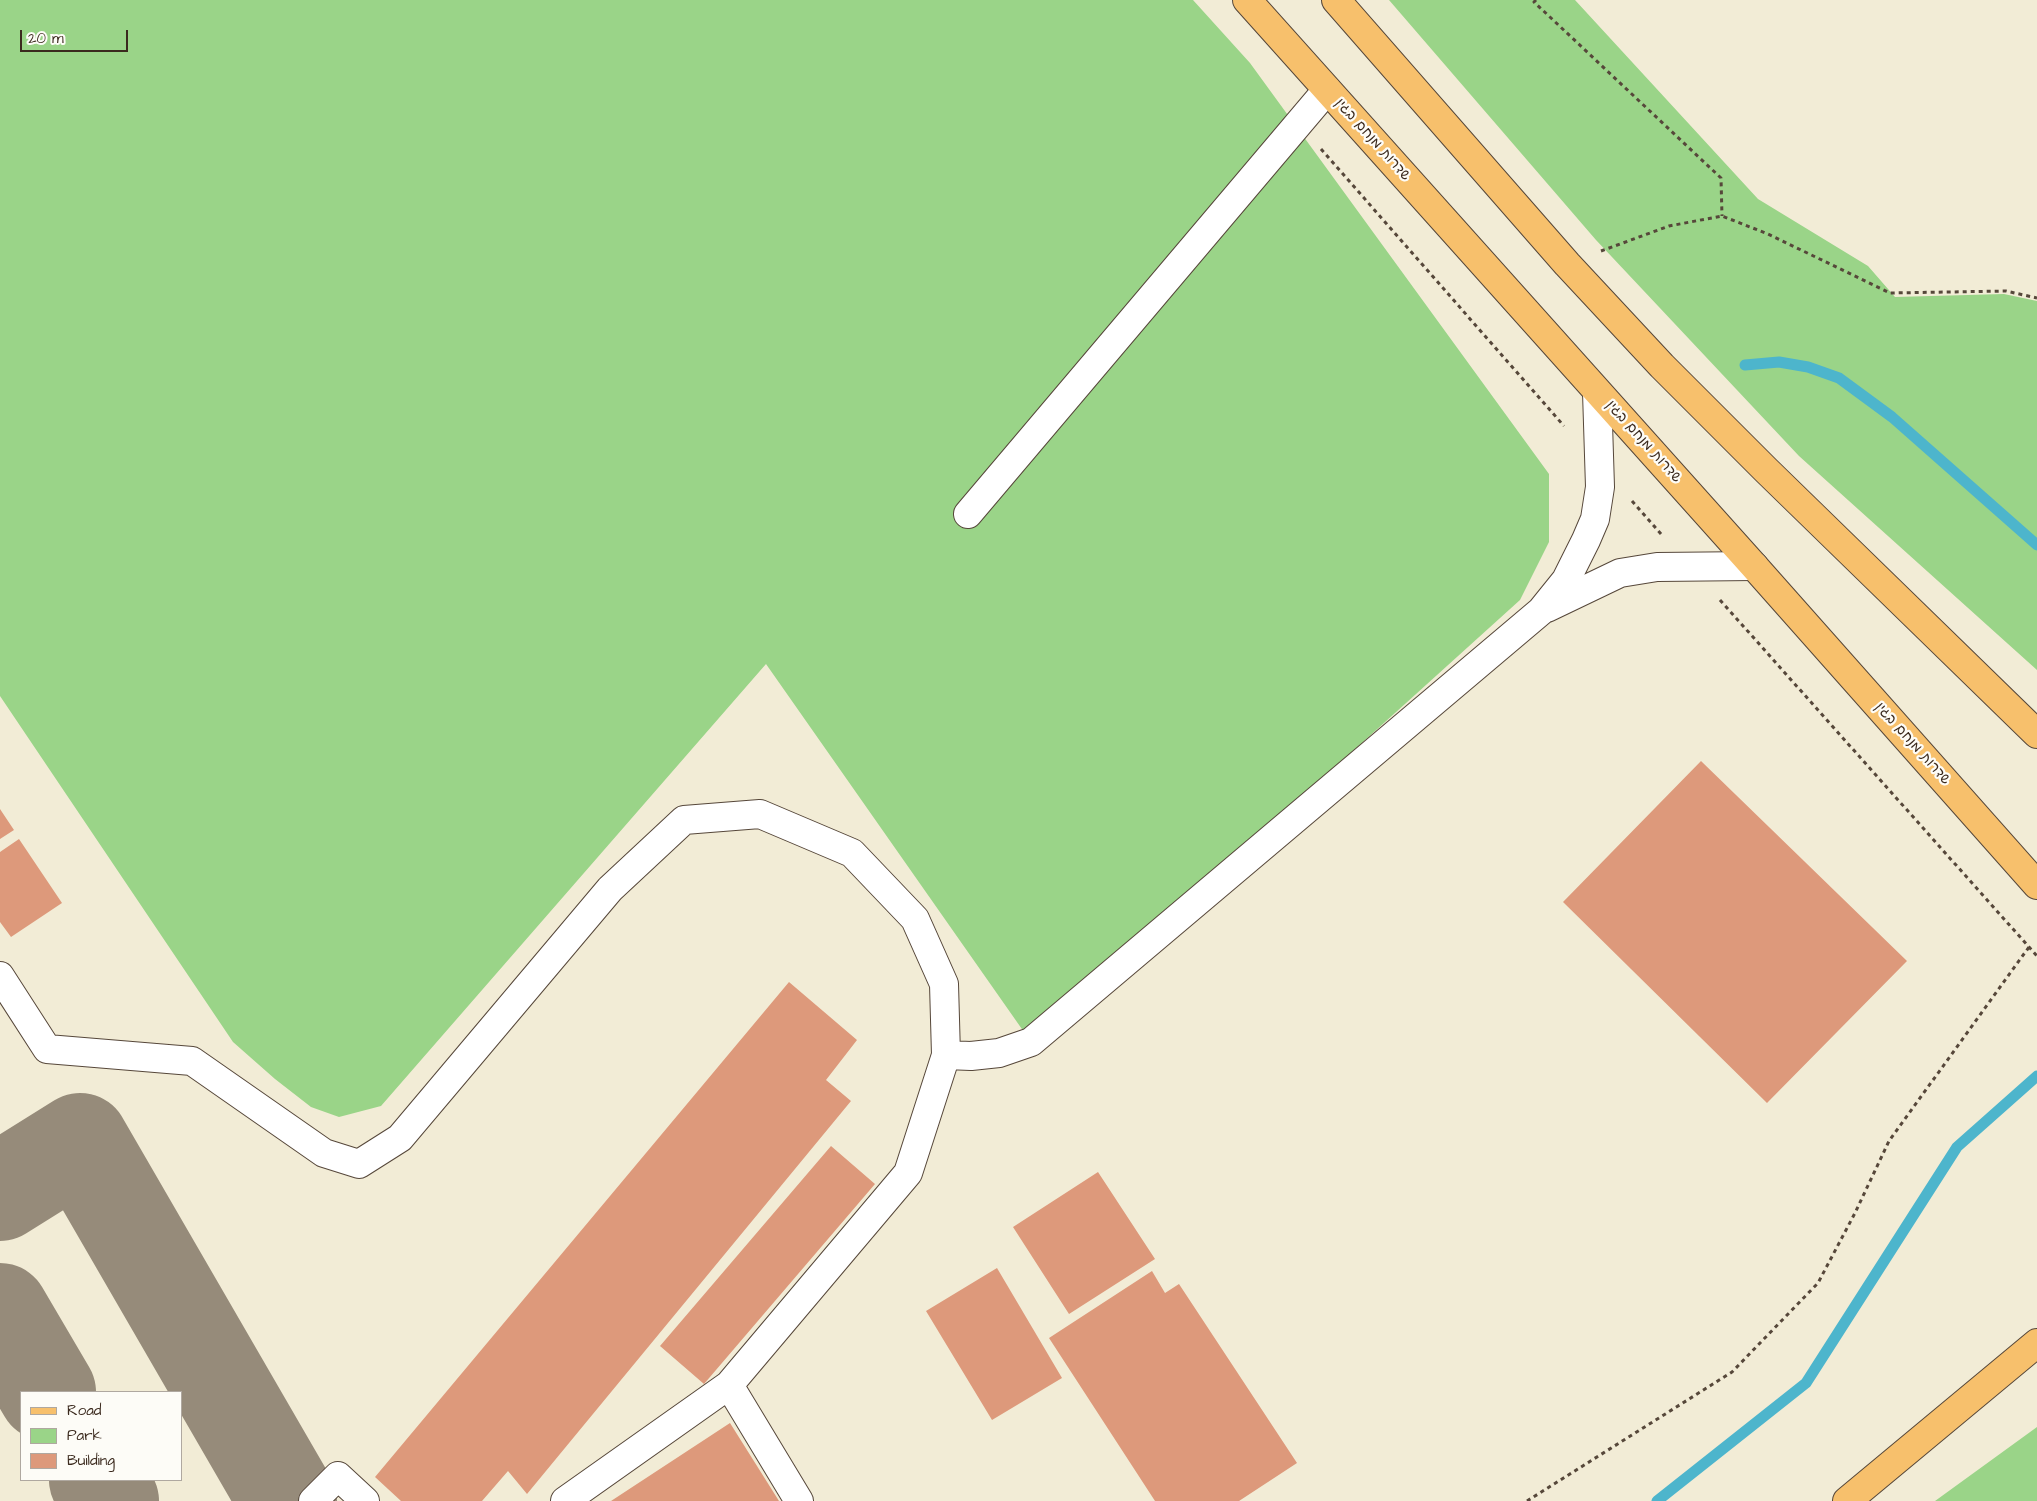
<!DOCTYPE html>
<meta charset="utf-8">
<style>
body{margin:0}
#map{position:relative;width:2037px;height:1501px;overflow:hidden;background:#f2ecd6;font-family:"Architects Daughter",sans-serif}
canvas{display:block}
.legend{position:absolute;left:20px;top:1391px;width:162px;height:90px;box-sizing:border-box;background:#fdfcf7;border:1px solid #afa8a0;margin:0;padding:6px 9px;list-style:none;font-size:15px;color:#3b2a1e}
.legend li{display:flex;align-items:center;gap:10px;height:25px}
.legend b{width:25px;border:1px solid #afa8a0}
.scale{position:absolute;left:20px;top:30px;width:108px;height:22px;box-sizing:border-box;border:2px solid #3b2a1e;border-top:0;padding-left:6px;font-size:15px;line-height:18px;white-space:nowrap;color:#3b2a1e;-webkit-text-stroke:4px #fdfcf7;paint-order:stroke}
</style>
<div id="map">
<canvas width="2037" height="1501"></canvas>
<ul class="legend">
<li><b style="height:6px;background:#f7c06c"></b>Road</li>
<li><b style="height:14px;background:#9ad488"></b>Park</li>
<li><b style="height:14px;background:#dd997b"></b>Building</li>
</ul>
<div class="scale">20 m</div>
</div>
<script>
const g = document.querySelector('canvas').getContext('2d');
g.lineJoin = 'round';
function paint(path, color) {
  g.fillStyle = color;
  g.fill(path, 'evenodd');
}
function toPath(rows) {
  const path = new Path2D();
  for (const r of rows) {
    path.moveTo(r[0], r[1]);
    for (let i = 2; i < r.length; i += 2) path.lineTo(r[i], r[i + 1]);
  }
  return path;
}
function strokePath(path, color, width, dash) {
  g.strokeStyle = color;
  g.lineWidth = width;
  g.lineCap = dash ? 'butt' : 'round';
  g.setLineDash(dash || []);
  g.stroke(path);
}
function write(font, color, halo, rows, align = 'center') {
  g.font = font + ' "Architects Daughter","Playpen Sans Hebrew",sans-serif';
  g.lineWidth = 4.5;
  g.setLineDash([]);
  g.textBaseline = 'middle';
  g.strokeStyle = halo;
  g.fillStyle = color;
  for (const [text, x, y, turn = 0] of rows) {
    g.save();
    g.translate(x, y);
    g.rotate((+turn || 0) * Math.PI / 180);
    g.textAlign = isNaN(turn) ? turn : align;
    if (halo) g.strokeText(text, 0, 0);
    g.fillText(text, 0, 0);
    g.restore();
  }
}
const green = toPath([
 [0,0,1193,0,1250,63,1549,474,1549,542,1520,600,1031,1042,766,664,381,1106,339,1117,311,1107,275,1079,233,1042,0,696],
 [1389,0,1575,0,1758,199,1868,266,1895,297,2004,294,2037,301,2037,670,1799,456,1596,240],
 [2037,1427,2037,1501,1935,1501]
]);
const stream = toPath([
 [1745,365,1779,362,1808,367,1839,378,1892,417,2037,545],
 [1657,1501,1806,1383,1957,1147,2037,1076]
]);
const taxiway = toPath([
 [0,1192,80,1142,288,1501],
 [0,1312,47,1392],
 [98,1480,110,1501]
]);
const building = toPath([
 [1701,761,1907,961,1767,1103,1563,902],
 [0,809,14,830,0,839],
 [19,839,62,903,11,937,0,922,0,852],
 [789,982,857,1040,826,1080,851,1101,527,1494,508,1471,482,1501,401,1501,375,1477],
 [831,1146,875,1184,704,1384,660,1346],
 [1098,1172,1155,1259,1069,1314,1013,1227],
 [997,1268,1062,1378,992,1420,926,1311],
 [1152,1271,1165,1293,1179,1284,1297,1463,1239,1501,1155,1501,1049,1338],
 [730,1423,779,1501,611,1501]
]);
const path = toPath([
 [1536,0,1534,2,1721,178,1722,216],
 [1321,149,1564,426],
 [1601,251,1669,226,1722,216,1768,234,1890,293,2006,291,2037,298],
 [1632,501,1661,534],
 [1720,600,2037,956],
 [1527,1501,1732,1372,1818,1283,1855,1213,1889,1141,2029,947]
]);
const minor = toPath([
 [968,514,1327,90],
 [1547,608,1620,573,1657,567,1754,566],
 [0,976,47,1049,192,1061,324,1153,359,1164,400,1138,610,889,684,820,760,814,852,853,915,919,944,984,946,1055,908,1173,729,1385,799,1501],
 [946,1055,971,1056,999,1053,1031,1042,1541,611,1566,580,1586,540,1595,519,1600,487,1597,392],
 [313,1501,338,1476,365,1501],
 [565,1501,729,1385]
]);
const major = toPath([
 [1247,0,1754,566,2037,885],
 [1336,0,1567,264,1662,366,1766,470,2037,734]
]);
const highway = toPath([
 [1847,1501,2037,1343]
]);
const streetNames = [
 ["שדרות מנחם בגין",1372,140,48],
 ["שדרות מנחם בגין",1643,442,48],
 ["שדרות מנחם בגין",1912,744,48]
];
paint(green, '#9ad488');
strokePath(stream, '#4db5cc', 11);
strokePath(taxiway, '#968b7a', 98);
paint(building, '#dd997b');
strokePath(minor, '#56473a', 30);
strokePath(major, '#56473a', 30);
strokePath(highway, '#56473a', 30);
strokePath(path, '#56473a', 3, [4, 4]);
strokePath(minor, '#fff', 28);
strokePath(major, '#f7c06c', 28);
strokePath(highway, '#f7c06c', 28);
write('14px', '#3b2a1e', '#fdfcf7', streetNames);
</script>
